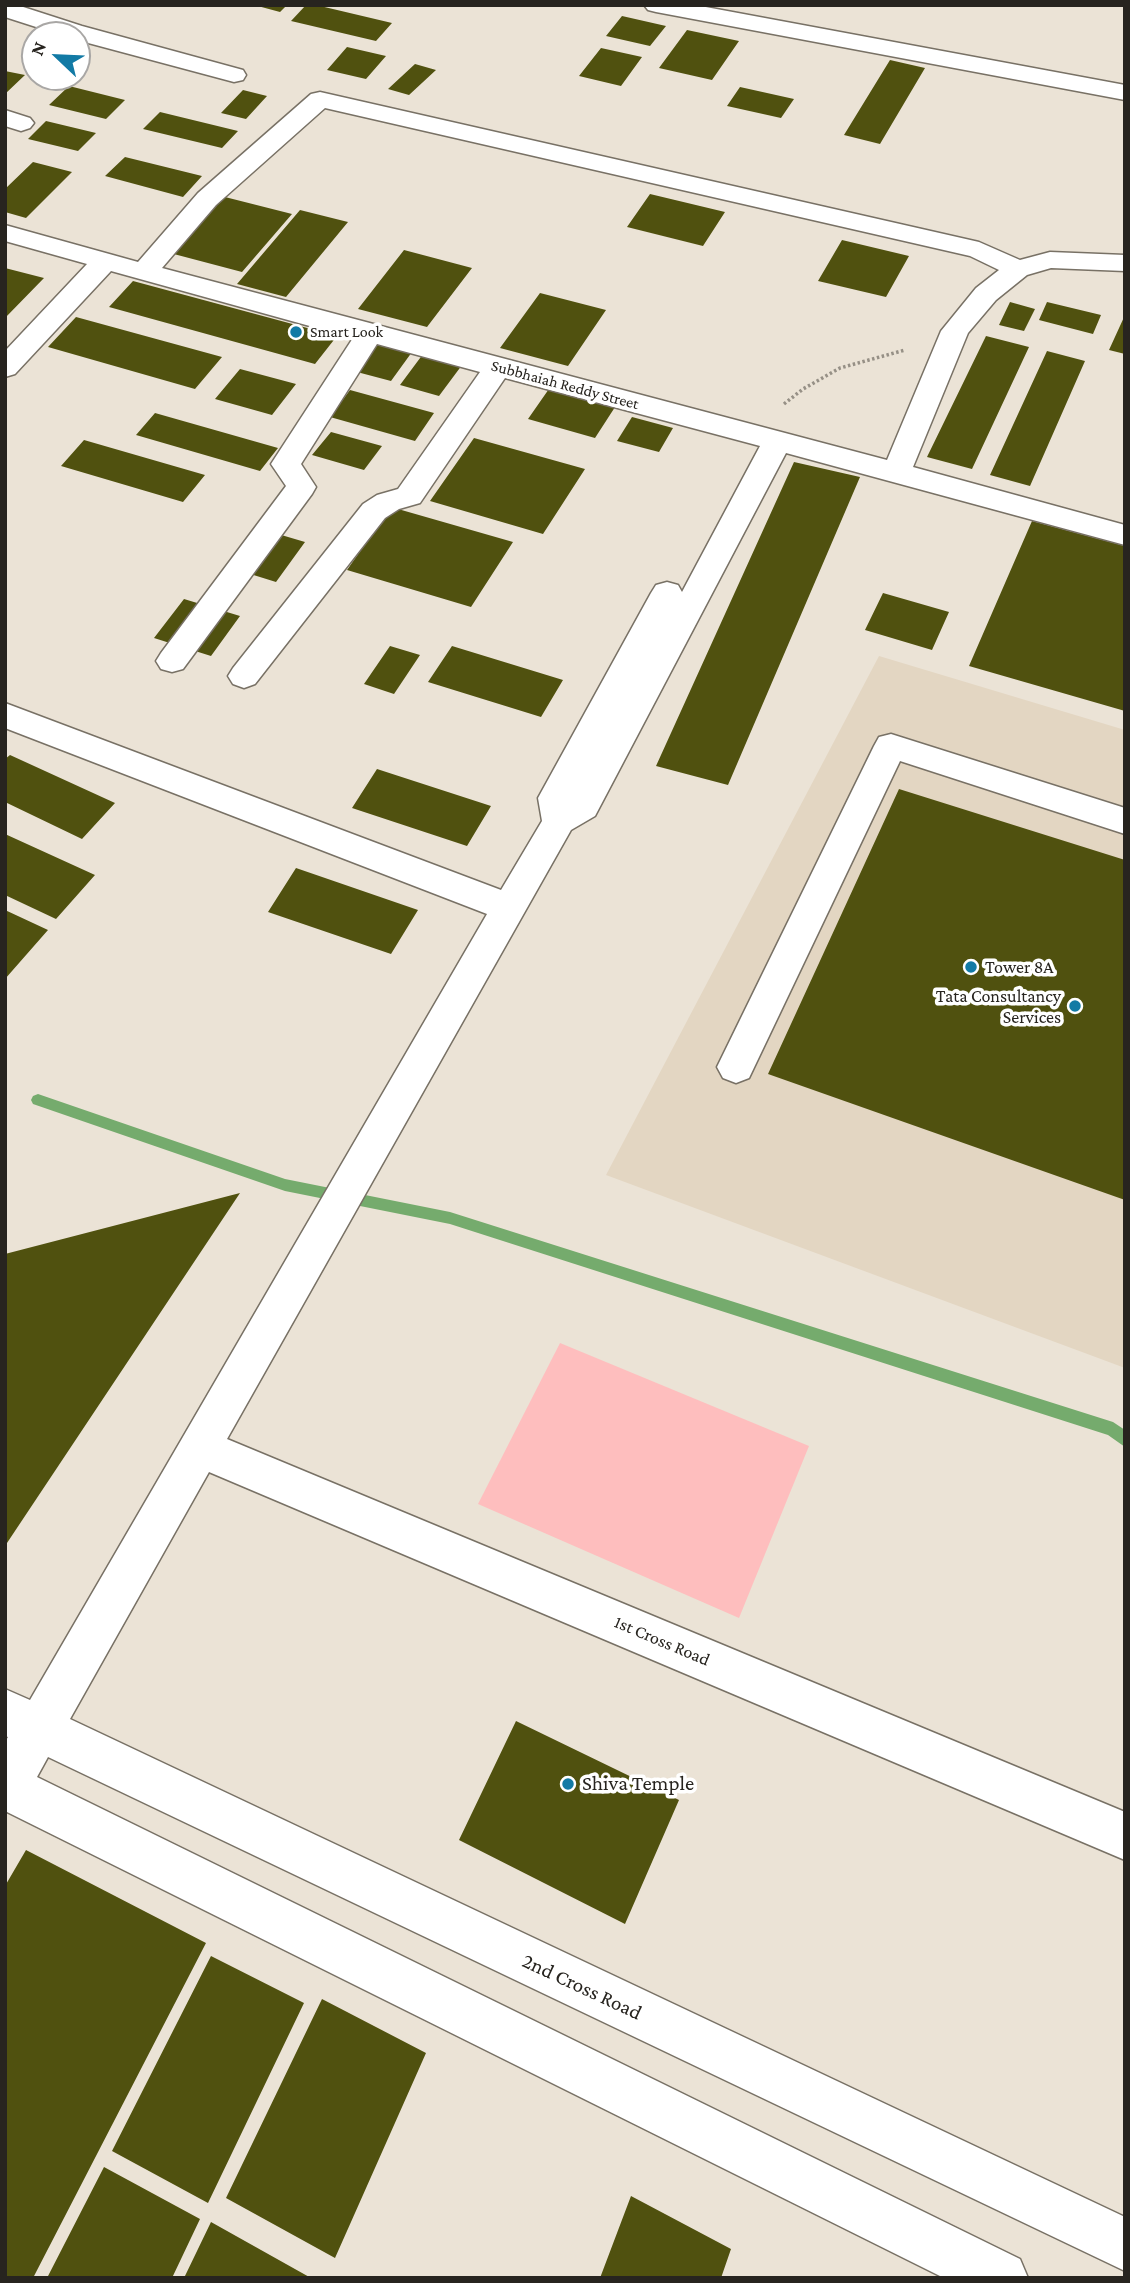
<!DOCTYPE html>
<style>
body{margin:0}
#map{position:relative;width:1130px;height:2283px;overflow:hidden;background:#ebe3d6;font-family:"Crimson Pro",serif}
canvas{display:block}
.frame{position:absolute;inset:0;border:7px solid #27241f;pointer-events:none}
.north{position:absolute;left:21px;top:21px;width:70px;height:70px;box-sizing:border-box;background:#fff;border:2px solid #a9a7a5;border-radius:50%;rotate:293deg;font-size:19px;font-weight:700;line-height:28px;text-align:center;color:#27241f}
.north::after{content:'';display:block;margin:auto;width:24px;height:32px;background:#127aa5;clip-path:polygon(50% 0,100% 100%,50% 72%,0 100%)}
</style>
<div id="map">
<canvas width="1130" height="2283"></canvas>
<div class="frame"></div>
<div class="north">N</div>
</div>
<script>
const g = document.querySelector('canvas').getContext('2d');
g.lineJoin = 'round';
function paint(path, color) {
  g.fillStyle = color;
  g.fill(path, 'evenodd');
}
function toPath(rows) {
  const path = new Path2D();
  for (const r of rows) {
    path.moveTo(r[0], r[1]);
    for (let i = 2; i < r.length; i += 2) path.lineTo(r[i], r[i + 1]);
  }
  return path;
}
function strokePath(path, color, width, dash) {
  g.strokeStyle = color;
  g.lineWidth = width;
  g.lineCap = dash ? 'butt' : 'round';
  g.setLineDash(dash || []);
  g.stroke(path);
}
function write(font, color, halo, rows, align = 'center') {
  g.font = font + ' "Crimson Pro",serif';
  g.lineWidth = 7;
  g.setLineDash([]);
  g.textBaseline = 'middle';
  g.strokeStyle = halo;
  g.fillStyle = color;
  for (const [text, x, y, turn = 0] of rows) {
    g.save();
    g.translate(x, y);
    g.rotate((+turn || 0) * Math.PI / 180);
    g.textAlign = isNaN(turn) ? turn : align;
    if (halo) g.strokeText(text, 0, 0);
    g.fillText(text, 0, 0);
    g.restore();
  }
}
const built = toPath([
 [879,656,1125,730,1125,1368,606,1175]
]);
const green = toPath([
 [560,1343,809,1446,739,1618,478,1504]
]);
const stream = toPath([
 [38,1094,285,1179,450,1212,1113,1422,1125,1430,1125,1447,1108,1435,450,1224,285,1191,33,1104,31,1100,33,1096,38,1094]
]);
const building = toPath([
 [254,5,287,5,280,12],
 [306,5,316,5,392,23,376,41,291,21],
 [622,16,666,26,650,46,606,36],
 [687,30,739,41,712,80,659,68],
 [347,47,386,56,366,79,327,70],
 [601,48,642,57,621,86,579,76],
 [890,60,925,68,880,144,844,135],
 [415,64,436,70,409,95,388,89],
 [5,71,25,75,5,94],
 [69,86,125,100,106,119,49,105],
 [740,87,794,99,781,118,727,106],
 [243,90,267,96,246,119,221,113],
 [160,112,238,131,222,148,143,129],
 [46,121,96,133,78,151,28,139],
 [125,157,202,176,183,197,105,176],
 [33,162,72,172,26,218,5,212,5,189],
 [650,194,725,212,703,246,627,227],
 [221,196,292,214,242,272,170,253],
 [300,210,348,222,286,297,237,284],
 [842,240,909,256,886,297,818,281],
 [404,250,472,268,427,327,358,309],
 [5,268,44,278,5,318],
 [133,281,337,336,315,364,109,307],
 [540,293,606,310,568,366,500,348],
 [1010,302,1035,309,1024,331,999,325],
 [1047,302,1101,315,1093,334,1039,320],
 [1125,315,1125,354,1109,350],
 [76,317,222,357,195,389,48,347],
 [986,336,1029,347,972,469,927,457],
 [379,343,412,352,391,381,357,372],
 [426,350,465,361,439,396,400,385],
 [1047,351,1085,361,1030,486,990,475],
 [240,369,296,384,272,415,215,399],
 [551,386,617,404,595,438,528,419],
 [350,390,434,413,415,441,330,417],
 [155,413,278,448,260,471,136,435],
 [632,417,673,428,659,452,617,441],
 [331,432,382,446,364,470,312,455],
 [474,438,585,469,543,534,430,501],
 [84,440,205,475,183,502,61,466],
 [794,462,860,477,728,785,656,766],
 [391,507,513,542,471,607,347,570],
 [1032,521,1125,546,1125,711,969,666],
 [261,529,305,542,276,582,231,568],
 [883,593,949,612,932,650,865,630],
 [184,599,240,616,211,656,154,638],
 [390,646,420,655,394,694,364,684],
 [452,646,563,680,541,717,428,682],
 [10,755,115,803,82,839,5,802,5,759],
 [377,769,491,806,467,846,352,808],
 [899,789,1125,860,1125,1200,768,1074],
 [5,834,95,875,56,919,5,895],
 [296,868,418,910,391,954,268,912],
 [5,910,48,930,5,979],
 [240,1193,5,1546,5,1254],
 [516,1721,679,1800,625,1924,459,1840],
 [26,1850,206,1943,33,2278,5,2278,5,1886],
 [211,1956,304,2003,208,2203,112,2151],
 [322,1999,426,2053,335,2258,226,2198],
 [104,2167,200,2219,172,2278,47,2278],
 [631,2196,731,2249,721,2278,600,2278],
 [211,2222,311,2278,184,2278]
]);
const path = toPath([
 [784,404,803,389,840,368,905,350]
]);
const minor = toPath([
 [5,5,17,5,82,26,243,70,246,75,243,80,234,82,77,40,77,35,61,35,5,17,5,5],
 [644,5,695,5,1125,85,1125,100,656,12,648,10,644,5],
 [320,92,979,242,1020,260,1050,252,1125,255,1125,271,1051,268,1027,275,996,300,968,333,913,467,1125,525,1125,545,786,453,595,816,571,830,227,1439,1125,1812,1125,1860,209,1472,70,1719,1125,2217,1125,2271,48,1757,37,1777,1020,2259,1028,2278,944,2278,5,1811,5,1742,8,1737,5,1736,5,1689,30,1700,487,914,5,728,5,703,501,890,542,821,538,798,651,593,656,585,667,582,678,585,682,592,760,446,505,378,420,503,399,509,385,518,255,684,244,688,233,684,228,676,233,668,363,504,377,495,398,489,480,372,377,344,301,464,316,487,312,494,183,669,172,672,161,669,156,661,161,653,286,486,271,464,353,338,111,271,15,374,5,377,5,351,87,264,5,241,5,225,138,262,198,193,311,94,320,92],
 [325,108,970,256,999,270,976,288,941,331,887,460,162,268,216,205,325,108],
 [5,110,30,118,34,123,30,128,21,131,5,126,5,110],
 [891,734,1125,808,1125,834,900,761,749,1078,736,1083,723,1078,717,1067,874,746,879,737,891,734]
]);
const markers = [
 [296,332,7,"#127aa5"],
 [971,967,7,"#127aa5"],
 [1075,1006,7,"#127aa5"],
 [568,1784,7,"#127aa5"]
];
const farPoinames = [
 ["Smart Look",310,332]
];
const farStreetnames = [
 ["Subbhaiah Reddy Street",565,385,15]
];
const poiNames = [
 ["Tower 8A",985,967],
 ["Tata Consultancy",1061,996,"right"],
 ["Services",1061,1017,"right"]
];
const streetNames = [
 ["1st Cross Road",662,1641,23]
];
const nearPoinames = [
 ["Shiva Temple",582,1784]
];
const nearStreetnames = [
 ["2nd Cross Road",582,1987,25]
];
paint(built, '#e3d6c2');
paint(green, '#febebe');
paint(stream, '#75ab6d');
paint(building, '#50510f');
strokePath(minor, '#787165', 3);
strokePath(path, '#969086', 3.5, [2.5, 2.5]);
paint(minor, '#fff');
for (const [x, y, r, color] of markers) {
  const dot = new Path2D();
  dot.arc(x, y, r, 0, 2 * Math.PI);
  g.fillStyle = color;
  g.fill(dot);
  strokePath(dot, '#fff', 2.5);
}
write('16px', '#27241f', '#fff', farPoinames, 'left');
write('16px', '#27241f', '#fff', farStreetnames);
write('18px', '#27241f', '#fff', poiNames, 'left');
write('18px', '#27241f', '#fff', streetNames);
write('21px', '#27241f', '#fff', nearPoinames, 'left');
write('21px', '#27241f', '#fff', nearStreetnames);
</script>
